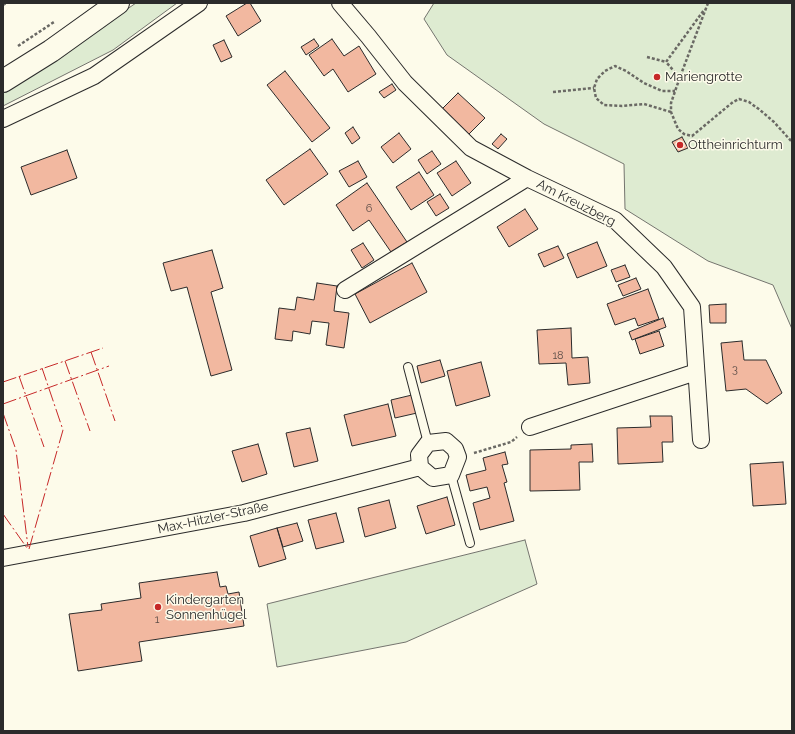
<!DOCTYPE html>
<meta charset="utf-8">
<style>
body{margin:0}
#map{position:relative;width:795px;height:734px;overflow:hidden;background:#fdfbea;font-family:Raleway,sans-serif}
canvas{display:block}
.frame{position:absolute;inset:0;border:4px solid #2b2b2b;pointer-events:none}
</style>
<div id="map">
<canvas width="795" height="734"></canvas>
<div class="frame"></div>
</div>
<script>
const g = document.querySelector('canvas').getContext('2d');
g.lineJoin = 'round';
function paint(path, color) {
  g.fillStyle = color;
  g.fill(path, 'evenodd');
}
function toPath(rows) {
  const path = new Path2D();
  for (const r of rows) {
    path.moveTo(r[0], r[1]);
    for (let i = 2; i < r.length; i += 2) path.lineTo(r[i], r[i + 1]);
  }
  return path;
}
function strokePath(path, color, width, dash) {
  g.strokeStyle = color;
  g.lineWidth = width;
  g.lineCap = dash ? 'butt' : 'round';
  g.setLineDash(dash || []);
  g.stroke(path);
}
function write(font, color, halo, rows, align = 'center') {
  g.font = font + ' Raleway,sans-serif';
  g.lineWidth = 3;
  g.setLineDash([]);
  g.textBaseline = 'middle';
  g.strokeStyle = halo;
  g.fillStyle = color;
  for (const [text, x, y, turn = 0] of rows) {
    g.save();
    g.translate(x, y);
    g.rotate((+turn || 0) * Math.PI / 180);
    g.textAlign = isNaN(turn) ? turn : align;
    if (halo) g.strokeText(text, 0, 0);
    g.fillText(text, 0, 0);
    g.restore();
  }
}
const green = toPath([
 [136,3,177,3,113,50,3,106,3,91,91,34,136,3],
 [434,3,792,3,792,329,773,285,708,261,625,209,624,164,544,124,447,55,424,19,434,3],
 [525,540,537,584,406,642,277,667,267,604,525,540]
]);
const building = toPath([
 [247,3,250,3,261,21,238,36,226,16,247,3],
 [314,39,319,46,306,55,301,47,314,39],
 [332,39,344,56,359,46,376,74,348,92,333,69,324,76,309,55,332,39],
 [224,40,232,57,221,62,213,45,224,40],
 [285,71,330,128,312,142,267,85,285,71],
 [392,84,396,90,384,98,379,92,392,84],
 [458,93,485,118,467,136,440,111,458,93],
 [353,127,360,138,352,144,345,133,353,127],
 [399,133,411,149,393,163,381,147,399,133],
 [501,134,507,139,498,149,492,144,501,134],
 [682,137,688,148,678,152,672,142,682,137],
 [310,149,328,174,284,205,266,180,310,149],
 [67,150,77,178,31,195,21,167,67,150],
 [432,151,441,164,427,174,418,160,432,151],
 [358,161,367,177,349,187,339,171,358,161],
 [456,161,471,183,452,196,437,173,456,161],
 [419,172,434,195,411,210,396,187,419,172],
 [367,183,407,242,391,252,369,220,353,231,336,205,367,183],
 [440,194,449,208,436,216,427,202,440,194],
 [525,209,538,229,509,247,497,227,525,209],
 [597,242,607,266,577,278,567,254,597,242],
 [363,243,374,260,362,268,351,250,363,243],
 [558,246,564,258,544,267,538,254,558,246],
 [212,250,223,288,211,292,232,370,211,376,187,287,171,291,163,263,212,250],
 [412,263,427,292,370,323,355,294,412,263],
 [625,265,630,277,616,282,611,270,625,265],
 [636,278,641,289,623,296,618,285,636,278],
 [317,283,337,286,334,311,349,313,344,348,326,345,329,323,312,321,310,334,293,331,292,341,275,339,279,308,295,310,297,297,314,300,317,283],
 [648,289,659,319,638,326,635,318,615,325,607,304,648,289],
 [726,304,726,323,710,323,709,305,726,304],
 [663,318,666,327,632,340,629,332,663,318],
 [571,328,572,358,588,357,590,383,568,385,566,363,539,364,537,330,571,328],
 [659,331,664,346,640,354,635,339,659,331],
 [742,341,744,360,766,360,782,393,767,404,746,389,726,391,721,343,742,341],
 [440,360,445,376,421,383,417,366,440,360],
 [481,362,490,396,456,406,447,371,481,362],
 [412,395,417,413,395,418,391,400,412,395],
 [388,404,396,436,352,446,344,415,388,404],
 [650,416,672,416,673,442,662,442,663,462,618,464,617,428,651,427,650,416],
 [310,428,318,461,294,467,286,433,310,428],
 [258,444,267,474,242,482,232,451,258,444],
 [592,444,593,462,579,462,580,490,530,491,530,450,571,449,571,445,592,444],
 [505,452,508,464,502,465,507,482,504,483,514,521,480,530,473,503,490,498,487,487,470,491,466,475,486,470,483,458,505,452],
 [783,462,786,504,753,506,750,464,783,462],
 [447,497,455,525,426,534,417,506,447,497],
 [389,500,396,528,365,537,358,508,389,500],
 [336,513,344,542,316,549,308,520,336,513],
 [297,523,303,541,283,547,277,528,297,523],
 [277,528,286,559,259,567,250,536,277,528],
 [217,572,220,587,226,586,228,594,239,592,244,626,139,642,142,661,78,671,69,614,102,610,101,604,141,598,139,583,217,572]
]);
const path = toPath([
 [708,3,680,77,671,103,671,112,678,129,684,134,692,136,733,102,739,99,749,102,760,110,774,122,792,142],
 [3,5,6,3],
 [18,46,54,22],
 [647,57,666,62],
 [679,77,666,62,704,10],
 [553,92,594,88],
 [671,112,644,104,622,106,604,105,596,98,594,88,597,79,605,71,615,66,626,71,644,83,662,91,675,91],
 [474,453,511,442,517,437]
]);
const service = toPath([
 [408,367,428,443],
 [451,475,470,543]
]);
const minor = toPath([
 [340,3,368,36,405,83,471,148,527,178,615,220,664,267,692,307,701,440],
 [3,119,94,76,199,3],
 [345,290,527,178],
 [530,427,696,372],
 [446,441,455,449,458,457,451,475,433,478,420,467,419,455,428,443,446,441],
 [3,558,244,513,420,467]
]);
const secondary = toPath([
 [3,81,51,51,118,3]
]);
const power = toPath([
 [91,352,115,421],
 [65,361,90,431],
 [19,376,44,447],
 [3,382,103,348],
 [3,404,109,366],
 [3,413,16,450,28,547],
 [3,514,27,548],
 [29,549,63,430,42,368]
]);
const markers = [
 [657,77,4,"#c62828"],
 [680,145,4,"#c62828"],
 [158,607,4,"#c62828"]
];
const numberNames = [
 ["6",369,209],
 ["18",558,356],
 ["3",735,370],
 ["1",157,620]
];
const poiNames = [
 ["Mariengrotte",665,77],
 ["Ottheinrichturm",688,145],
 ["Kindergarten",166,600],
 ["Sonnenhügel",166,615]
];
const streetNames = [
 ["Am Kreuzberg",576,203,27],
 ["Max-Hitzler-Straße",213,518,-12]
];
paint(green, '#deebd1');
strokePath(green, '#74746e', 1);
paint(building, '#f2b8a0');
strokePath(building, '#2b2b2b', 1);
strokePath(service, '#2b2b2b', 10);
strokePath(minor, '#2b2b2b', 18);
strokePath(secondary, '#2b2b2b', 24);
strokePath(path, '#6a6964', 2.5, [3, 2]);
strokePath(service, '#fdfbea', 8);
strokePath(minor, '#fdfbea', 16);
strokePath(secondary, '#fdfbea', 22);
strokePath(power, '#c62828', 1, [14, 3, 2, 3]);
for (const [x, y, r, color] of markers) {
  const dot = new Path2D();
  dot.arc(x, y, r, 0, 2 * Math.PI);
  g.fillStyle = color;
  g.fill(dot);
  strokePath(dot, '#fdfbea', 1.5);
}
write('11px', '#5d4e48', null, numberNames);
write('13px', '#2b2b2b', '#fdfbea', poiNames, 'left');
write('13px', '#2b2b2b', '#fdfbea', streetNames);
</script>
